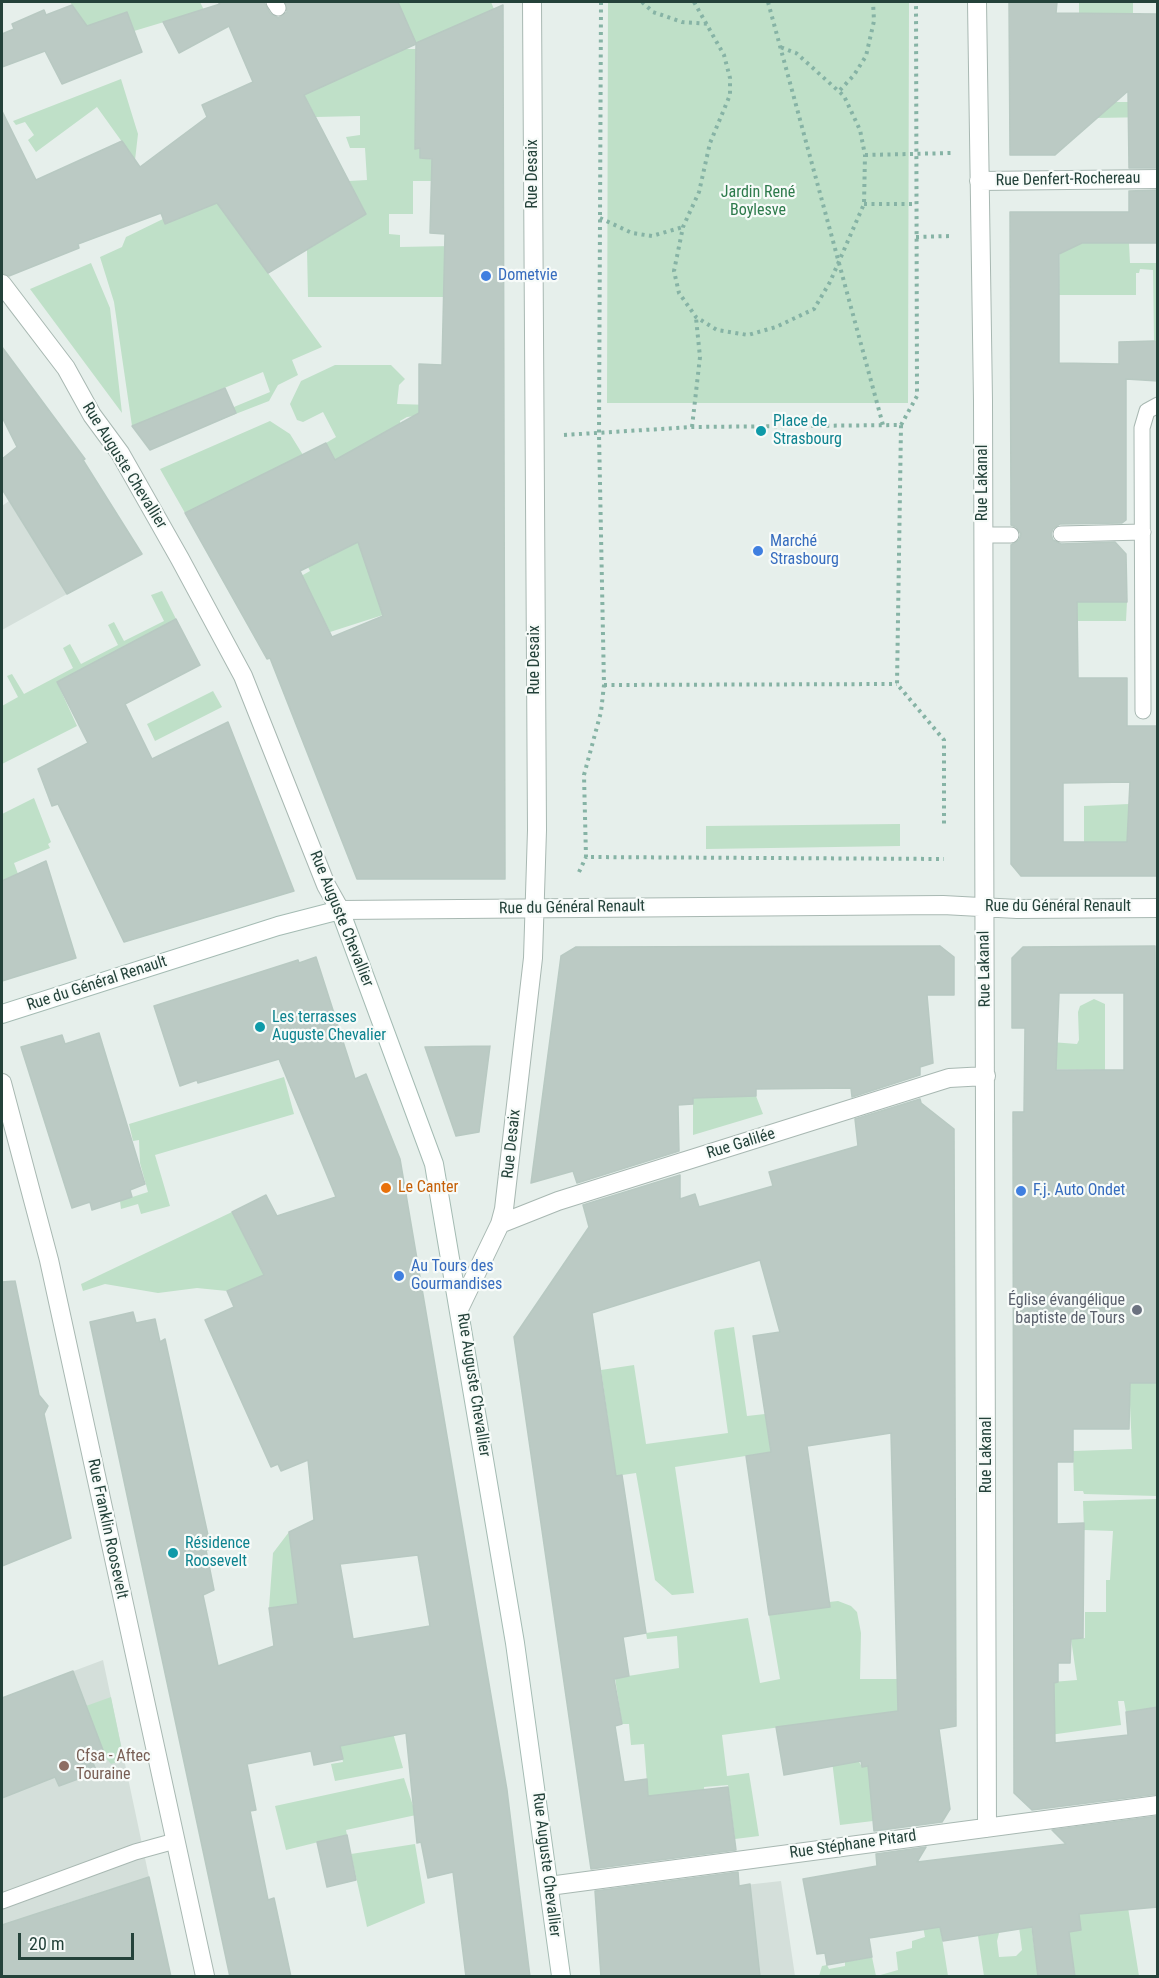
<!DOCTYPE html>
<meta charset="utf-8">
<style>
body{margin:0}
#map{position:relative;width:1159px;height:1978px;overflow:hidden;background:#e6efeb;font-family:"Roboto Condensed",sans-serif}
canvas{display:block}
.frame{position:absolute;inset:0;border:3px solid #24423a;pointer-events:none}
.scale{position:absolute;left:18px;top:1933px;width:116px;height:27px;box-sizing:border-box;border:3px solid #24423a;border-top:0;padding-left:8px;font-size:18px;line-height:21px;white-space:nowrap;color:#24423a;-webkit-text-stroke:4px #f7fbf9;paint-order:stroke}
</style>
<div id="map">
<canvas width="1159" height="1978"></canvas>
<div class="frame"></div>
<div class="scale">20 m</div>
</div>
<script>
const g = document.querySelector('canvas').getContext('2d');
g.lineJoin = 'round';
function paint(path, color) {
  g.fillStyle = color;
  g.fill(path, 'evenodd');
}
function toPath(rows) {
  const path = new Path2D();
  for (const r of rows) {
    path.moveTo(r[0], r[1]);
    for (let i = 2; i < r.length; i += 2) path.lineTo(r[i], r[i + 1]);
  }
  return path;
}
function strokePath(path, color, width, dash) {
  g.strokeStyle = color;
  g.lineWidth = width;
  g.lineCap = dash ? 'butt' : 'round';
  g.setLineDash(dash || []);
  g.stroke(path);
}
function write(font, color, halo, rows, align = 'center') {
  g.font = font + ' "Roboto Condensed",sans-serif';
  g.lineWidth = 4.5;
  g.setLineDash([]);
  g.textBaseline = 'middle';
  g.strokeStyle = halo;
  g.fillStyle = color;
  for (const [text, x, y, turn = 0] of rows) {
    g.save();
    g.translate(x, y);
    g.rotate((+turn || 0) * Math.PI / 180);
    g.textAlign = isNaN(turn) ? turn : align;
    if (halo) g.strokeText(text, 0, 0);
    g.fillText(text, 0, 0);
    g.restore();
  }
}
const built = toPath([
 [9,501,67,594,2,630,2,506],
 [103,1660,149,1877,58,1906,81,1976,2,1976,2,1698],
 [781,1881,795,1976,728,1976,719,1888]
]);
const green = toPath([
 [70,2,200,2,204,10,134,31,126,12,118,15,120,20,91,32],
 [398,2,491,2,494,9,416,44],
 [608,2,909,2,908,403,607,403],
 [1079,2,1133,2,1133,13,1141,13,1141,48,1106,48,1106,13,1079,13],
 [404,49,436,49,436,101,415,101,415,149,420,148,420,158,435,160,452,181,413,181,413,214,389,214,389,234,400,235,400,247,452,246,451,297,308,297,307,250,366,214,349,181,367,180,365,148,350,148,346,137,360,135,360,116,316,117,304,95],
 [121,79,138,134,135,160,97,107,36,152,28,140,34,135,25,122,16,125,13,121],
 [1095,102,1135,102,1153,117,1095,118],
 [217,203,322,347,292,360,298,375,278,385,269,401,220,420,217,414,270,392,263,372,132,426,114,302,100,257,122,247,126,237,163,219,165,224],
 [1060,243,1129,243,1130,263,1157,263,1157,342,1154,342,1153,270,1140,269,1139,273,1136,273,1136,295,1059,295],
 [91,263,110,308,122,413,30,289],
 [335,365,391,365,405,379,399,385,397,404,432,405,432,414,407,417,400,421,402,445,383,433,371,440,380,456,383,615,330,632,324,620,317,622,278,589,310,571,308,567,333,555,325,536,340,471,326,443,336,437,323,412,303,422,297,420,290,404,301,381],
 [270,421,290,434,303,455,185,513,160,469],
 [1067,548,1127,602,1126,621,1071,621],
 [162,591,176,619,57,682,77,726,2,764,2,706,18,697,7,676,12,674,24,694,73,668,63,648,70,644,81,664,118,645,108,625,114,622,124,641,164,621,151,595],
 [213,691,222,707,155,741,147,724],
 [34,798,51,842,48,844,50,848,14,863,18,874,2,881,2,814],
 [1129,804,1127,842,1104,853,1104,876,1066,876,1070,842,1084,842,1084,806],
 [900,824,900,846,706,849,706,826],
 [1094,999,1105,1004,1105,1070,1048,1069,1051,1042,1077,1044,1079,1040,1078,1012,1080,1006],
 [693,1063,732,1097,756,1096,763,1114,693,1135],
 [284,1077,294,1114,155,1155,170,1206,141,1214,138,1204,121,1209,120,1201,148,1192,140,1163,139,1140,133,1141,129,1124],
 [232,1212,271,1289,227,1291,197,1288,158,1293,105,1284,83,1291,81,1284],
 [734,1327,747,1416,765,1414,771,1452,675,1467,694,1593,672,1595,655,1580,636,1473,609,1477,610,1434,601,1370,634,1365,646,1444,728,1433,714,1333,715,1330],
 [1129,1383,1157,1383,1157,1496,1084,1494,1083,1491,1074,1491,1073,1451,1132,1449],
 [1157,1499,1157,1707,1126,1712,1124,1701,1118,1701,1121,1725,1014,1740,1014,1685,1077,1680,1071,1639,1085,1638,1085,1612,1106,1612,1106,1580,1110,1580,1113,1531,1084,1530,1083,1501],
 [289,1532,299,1604,269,1608,273,1553],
 [838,1601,851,1606,857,1612,861,1633,860,1679,897,1679,898,1711,722,1735,727,1776,749,1773,759,1836,735,1839,728,1785,704,1787,707,1812,648,1796,644,1744,631,1745,629,1724,622,1724,615,1678,679,1668,677,1636,647,1639,646,1633,748,1618,760,1683,780,1679,769,1615,829,1607,829,1602],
 [111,1697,124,1760,111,1764,106,1758,86,1706],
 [393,1733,403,1768,335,1781,331,1764,343,1762,340,1746],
 [858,1760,862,1767,878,1765,873,1821,840,1825,832,1761],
 [404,1778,416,1815,346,1830,347,1835,286,1850,275,1806],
 [415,1844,425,1903,367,1927,351,1854],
 [1125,1889,1139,1976,1075,1976,1069,1932,1081,1930,1079,1913],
 [936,1900,948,1976,877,1976,898,1970,896,1952,912,1948,912,1941,925,1937,921,1916],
 [1031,1924,1038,1976,984,1976,978,1936,995,1933,995,1929,1000,1929,997,1941,999,1957,1016,1956,1022,1950,1019,1927],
 [872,1957,876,1976,819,1976,822,1966,827,1965,829,1969,845,1966,845,1962]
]);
const building = toPath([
 [218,2,264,2,270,13,278,18,287,12,285,2,398,2,416,43,503,5,505,879,357,879,270,658,267,659,185,513,326,443,335,460,419,413,419,364,442,365,445,234,430,233,432,159,420,158,420,148,415,149,416,44,304,95,366,214,268,273,217,203,165,224,161,213,78,244,79,248,9,276,2,273,2,111,36,180,122,141,140,167,207,117,202,105,253,82,229,26,179,53,163,22,220,4,218,2],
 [358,542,383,616,332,637,300,571,358,542],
 [1009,2,1057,2,1056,13,1158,14,1158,168,1129,168,1128,91,1055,155,1010,155,1009,2],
 [72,5,87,26,127,12,142,52,62,84,45,51,2,67,2,34,14,29,12,24,44,10,46,15,72,5],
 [1158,190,1158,243,1082,243,1059,254,1059,363,1119,364,1119,342,1154,341,1158,342,1158,381,1126,379,1126,520,1122,523,1060,524,1053,529,1051,534,1053,540,1061,544,1115,542,1126,554,1127,602,1077,602,1078,678,1127,678,1127,726,1158,726,1158,876,1021,876,1011,864,1011,545,1019,540,1021,534,1016,527,1011,525,1010,212,1129,212,1129,191,1158,190],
 [1130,782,1127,842,1063,842,1063,783,1130,782],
 [2,347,85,459,83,460,142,554,67,594,2,489,2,459,17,447,2,417,2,347],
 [225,388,236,413,150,450,132,426,225,388],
 [176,619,200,665,125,704,152,759,228,722,294,891,124,942,58,804,52,806,38,769,88,743,57,682,176,619],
 [46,861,76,958,2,981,2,881,46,861],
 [940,946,954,957,954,995,927,995,933,1063,920,1067,920,1075,852,1097,851,1088,756,1089,756,1096,693,1098,693,1104,678,1105,679,1151,577,1183,573,1171,531,1183,561,956,576,947,940,946],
 [1155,946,1158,1383,1130,1383,1129,1429,1073,1429,1073,1462,1057,1462,1057,1524,1084,1523,1083,1638,1071,1639,1070,1663,1058,1663,1058,1682,1054,1683,1055,1743,1128,1735,1126,1712,1158,1707,1158,1794,1032,1810,1014,1793,1013,1112,1024,1112,1025,1028,1012,1028,1012,958,1023,947,1155,946],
 [1059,993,1124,993,1124,1070,1056,1070,1059,993],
 [316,957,355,1079,366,1074,400,1159,507,1790,530,1977,466,1977,453,1872,428,1878,421,1842,417,1843,406,1733,340,1746,343,1759,314,1765,311,1751,247,1764,256,1810,250,1811,268,1900,274,1898,291,1977,230,1977,90,1322,133,1312,136,1323,155,1319,160,1342,165,1339,211,1549,206,1550,214,1590,203,1595,218,1666,274,1646,269,1608,298,1604,289,1532,314,1520,308,1460,281,1471,278,1464,271,1467,205,1320,234,1307,227,1291,264,1275,232,1212,266,1195,277,1216,336,1197,279,1059,198,1083,197,1080,180,1086,154,1006,298,960,299,963,316,957],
 [418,1555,430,1626,353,1639,340,1564,418,1555],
 [99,1033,145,1184,130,1190,132,1197,92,1210,90,1202,72,1208,21,1047,62,1035,65,1044,99,1033],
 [490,1046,479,1132,456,1136,425,1047,490,1046],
 [920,1099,921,1103,954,1129,956,1726,939,1729,950,1809,942,1822,874,1831,868,1766,862,1767,861,1761,784,1775,776,1727,898,1711,891,1433,807,1446,830,1607,769,1615,746,1456,771,1452,753,1336,780,1332,760,1260,592,1313,616,1476,622,1475,646,1633,623,1637,629,1676,614,1679,622,1724,615,1726,624,1782,647,1779,648,1796,728,1787,736,1850,591,1869,514,1337,589,1227,583,1205,680,1175,680,1199,695,1194,699,1207,773,1186,769,1172,858,1146,855,1119,920,1099],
 [15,1281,39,1395,48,1406,44,1414,71,1538,2,1566,2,1282,15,1281],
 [73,1671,106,1758,93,1763,97,1772,59,1786,55,1777,2,1798,2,1698,73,1671],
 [1158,1816,1158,1907,1079,1914,1081,1930,1069,1932,1075,1977,1038,1977,1032,1927,943,1941,940,1927,869,1938,872,1957,827,1965,825,1953,817,1954,803,1879,877,1866,876,1854,926,1847,917,1862,1066,1844,1052,1830,1158,1816],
 [347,1835,356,1880,327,1887,317,1842,347,1835],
 [738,1872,739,1886,750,1884,760,1977,601,1977,595,1891,738,1872],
 [149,1877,171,1977,2,1977,2,1925,149,1877]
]);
const path = toPath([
 [601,2,599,434,604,685,601,712,584,775,586,857,944,859],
 [642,2,653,12,682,22,709,24],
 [694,2,724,55,730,78,730,95,710,143,699,192,683,227,674,271,679,293,696,317,717,330,748,335,776,327,814,309,830,282,864,204,865,155,860,130,844,96,796,53,780,47],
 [768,2,883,425],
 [840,90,854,75,866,56,874,21,873,2],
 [865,155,952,153],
 [864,204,915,204],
 [600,218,632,233,652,236,683,227],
 [916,237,951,236],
 [901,425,917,396,916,2],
 [692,427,700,357,696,318],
 [564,435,692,427,901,425,897,684,944,740,944,827],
 [604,685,897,684],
 [579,872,586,857]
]);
const lane = toPath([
 [274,2,278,8],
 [1061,534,1143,532],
 [983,535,1011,535],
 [1143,711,1142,428,1147,411,1158,405],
 [2,1901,135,1852,175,1841]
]);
const street = toPath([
 [977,2,983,401,987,1828],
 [979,181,1158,179],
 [2,284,66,368,92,415,120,453,180,559,243,676,326,885,340,910,943,905,1017,909,1158,908],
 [2,1083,49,1260,205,1976],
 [500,1224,558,1201,949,1078,986,1076],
 [460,1307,500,1224,504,1209,533,958,537,830,532,2],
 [549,1886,1158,1805]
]);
const secondary = toPath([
 [2,1014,278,926,340,910,434,1164,515,1643,561,1976]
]);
const markers = [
 [486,276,6,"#3f7fe0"],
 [761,431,6,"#0f9aa8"],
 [758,551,6,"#3f7fe0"],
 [260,1027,6,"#0f9aa8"],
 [386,1188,6,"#e8710a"],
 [1021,1191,6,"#3f7fe0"],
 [399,1276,6,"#3f7fe0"],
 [1137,1310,6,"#6b7280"],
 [173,1553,6,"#0f9aa8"],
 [64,1766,6,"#8d6e63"]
];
const streetNames = [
 ["Rue Desaix",533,174,-90],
 ["Rue Denfert-Rochereau",1068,180,-1],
 ["Rue Auguste Chevallier",124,466,58],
 ["Rue Lakanal",983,483,-90],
 ["Rue Desaix",535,660,-90],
 ["Rue du Général Renault",1058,907],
 ["Rue du Général Renault",572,908,-1],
 ["Rue Auguste Chevallier",341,919,68],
 ["Rue Lakanal",985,969,-91],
 ["Rue du Général Renault",97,984,-18],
 ["Rue Desaix",512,1144,-84],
 ["Rue Galilée",741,1144,-17],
 ["Rue Auguste Chevallier",473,1385,81],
 ["Rue Lakanal",987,1455,-90],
 ["Rue Franklin Roosevelt",107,1529,78],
 ["Rue Stéphane Pitard",853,1845,-8],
 ["Rue Auguste Chevallier",546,1865,83]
];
const parkNames = [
 ["Jardin René",758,193],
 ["Boylesve",758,211]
];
const shopNames = [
 ["Dometvie",498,276],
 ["Marché",770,542],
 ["Strasbourg",770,560],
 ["F.j. Auto Ondet",1033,1191],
 ["Au Tours des",411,1267],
 ["Gourmandises",411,1285]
];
const cultureNames = [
 ["Place de",773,422],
 ["Strasbourg",773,440],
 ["Les terrasses",272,1018],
 ["Auguste Chevalier",272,1036],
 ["Résidence",185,1544],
 ["Roosevelt",185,1562]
];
const foodNames = [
 ["Le Canter",398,1188]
];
const worshipNames = [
 ["Église évangélique",1125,1301],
 ["baptiste de Tours",1125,1319]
];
const educationNames = [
 ["Cfsa - Aftec",76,1757],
 ["Touraine",76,1775]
];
paint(built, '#d4dfda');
paint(green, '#bfe0c8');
paint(building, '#bbcac4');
strokePath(building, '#b8c9c2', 1.5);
strokePath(lane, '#a8b8b2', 17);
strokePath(street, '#a8b8b2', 20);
strokePath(secondary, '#a4bbb3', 20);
strokePath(path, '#86b3a5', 4, [3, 4.5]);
strokePath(lane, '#fff', 15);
strokePath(street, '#fff', 18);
strokePath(secondary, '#fff', 18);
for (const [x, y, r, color] of markers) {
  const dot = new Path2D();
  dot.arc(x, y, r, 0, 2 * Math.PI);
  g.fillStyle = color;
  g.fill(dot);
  strokePath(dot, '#f7fbf9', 2);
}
write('16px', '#24423a', '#f7fbf9', streetNames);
write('16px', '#2d7a4b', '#f7fbf9', parkNames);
write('16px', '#366cbe', '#f7fbf9', shopNames, 'left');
write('16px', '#0d838f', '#f7fbf9', cultureNames, 'left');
write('16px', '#c56008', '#f7fbf9', foodNames, 'left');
write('16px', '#5b616d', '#f7fbf9', worshipNames, 'right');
write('16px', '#785e54', '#f7fbf9', educationNames, 'left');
</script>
